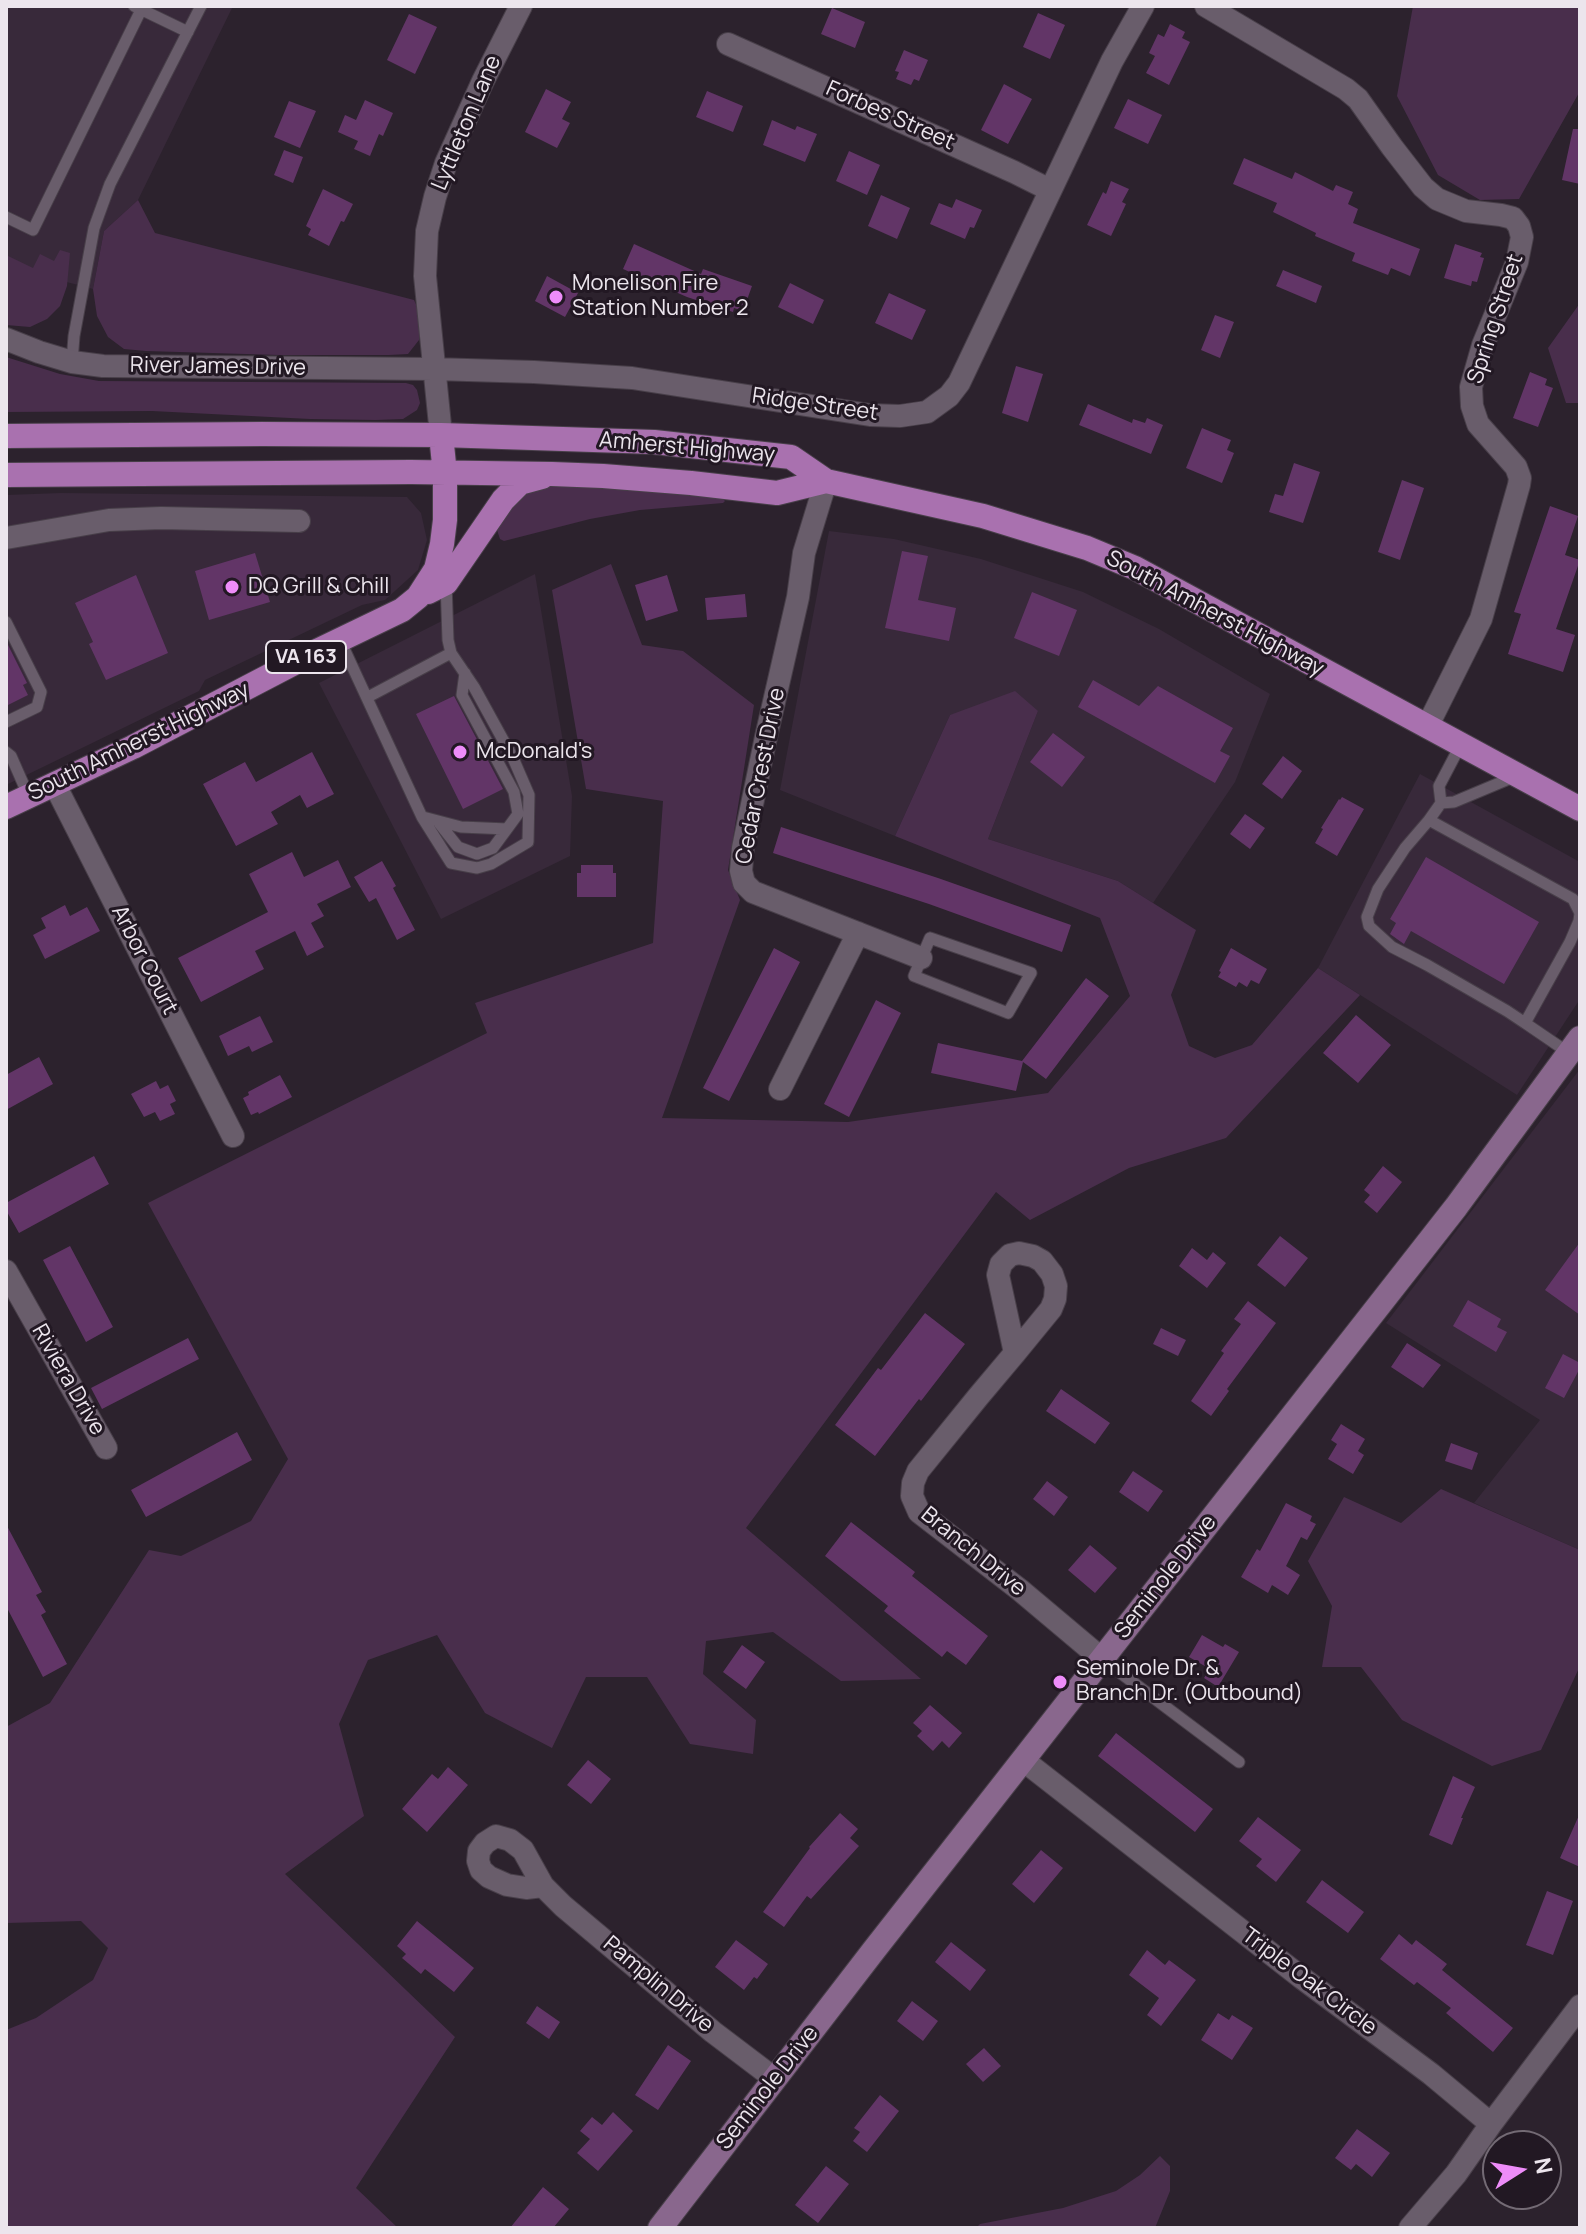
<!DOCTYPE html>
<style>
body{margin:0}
#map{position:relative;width:1586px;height:2234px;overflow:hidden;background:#2c222d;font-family:Manrope,sans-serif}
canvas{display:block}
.frame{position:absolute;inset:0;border:8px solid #ece5ed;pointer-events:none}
.north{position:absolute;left:1482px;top:2130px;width:80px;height:80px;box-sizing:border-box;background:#221823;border:2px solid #736a74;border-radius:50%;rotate:79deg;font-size:22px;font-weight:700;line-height:32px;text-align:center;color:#ece5ed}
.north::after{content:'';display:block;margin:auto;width:28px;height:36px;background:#ee8cf9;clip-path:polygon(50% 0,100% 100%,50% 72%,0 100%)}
</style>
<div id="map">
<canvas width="1586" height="2234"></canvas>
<div class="frame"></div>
<div class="north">N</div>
</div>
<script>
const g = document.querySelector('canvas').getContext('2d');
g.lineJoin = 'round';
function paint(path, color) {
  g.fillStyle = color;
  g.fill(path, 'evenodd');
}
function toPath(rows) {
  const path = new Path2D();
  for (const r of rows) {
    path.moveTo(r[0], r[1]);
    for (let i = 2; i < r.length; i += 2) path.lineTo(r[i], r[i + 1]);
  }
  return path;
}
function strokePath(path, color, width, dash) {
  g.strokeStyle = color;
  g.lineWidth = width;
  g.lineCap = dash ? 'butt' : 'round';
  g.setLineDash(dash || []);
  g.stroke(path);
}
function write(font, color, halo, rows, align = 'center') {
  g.font = font + ' Manrope,sans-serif';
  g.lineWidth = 6;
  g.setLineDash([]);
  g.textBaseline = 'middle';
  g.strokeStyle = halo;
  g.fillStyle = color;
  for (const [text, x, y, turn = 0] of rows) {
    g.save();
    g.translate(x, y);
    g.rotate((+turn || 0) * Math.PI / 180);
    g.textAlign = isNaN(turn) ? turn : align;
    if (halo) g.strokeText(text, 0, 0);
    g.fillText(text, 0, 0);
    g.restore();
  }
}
const built = toPath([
 [6,6,233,6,138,200,104,231,93,289,33,273,6,259],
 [61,493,407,497,421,513,427,540,418,570,385,600,362,605,205,680,199,691,6,785,6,495],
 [829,531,894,539,981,559,1083,592,1159,629,1270,694,1235,782,1153,903,1118,881,988,839,1038,711,950,715,895,836,780,790],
 [535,574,572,796,570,856,441,919,319,683],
 [1420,774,1580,862,1580,999,1517,1095,1318,968],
 [1580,1069,1580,1550,1474,1503,1540,1420,1386,1323]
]);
const green = toPath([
 [1413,6,1580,6,1580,91,1519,199,1480,200,1438,175,1397,96],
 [138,200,155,233,414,300,419,311,419,340,408,354,389,355,279,355,146,351,124,349,108,337,97,316,93,289,104,231],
 [60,250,70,253,67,286,60,306,47,319,30,327,6,325,6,255,33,268,40,254,54,261],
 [1580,303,1580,403,1566,403,1548,348],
 [6,357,60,374,99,381,406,383,413,385,417,390,420,403,417,410,403,419,376,420,310,419,152,411,6,412],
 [535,486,607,488,675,493,723,499,725,501,723,503,640,510,590,519,504,541,500,539,497,530,503,509],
 [611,564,642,645,683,651,754,705,728,870,740,900,662,1118,848,1122,1048,1093,1130,996,1100,918,895,836,950,715,1015,691,1038,711,988,839,1118,881,1196,930,1171,995,1189,1046,1215,1058,1252,1045,1318,968,1360,995,1226,1138,1129,1168,1030,1220,996,1192,746,1528,921,1679,841,1681,773,1632,706,1641,703,1674,756,1720,753,1754,690,1744,647,1677,586,1677,552,1748,485,1713,437,1635,368,1660,339,1724,364,1816,285,1874,455,2037,356,2188,398,2228,6,2228,6,2030,36,2018,93,1980,108,1948,81,1921,6,1923,6,1727,50,1703,149,1550,181,1556,251,1521,288,1459,148,1203,487,1033,475,1003,653,943,663,801,586,789,552,590],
 [1441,1489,1580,1550,1580,1666,1541,1750,1492,1766,1402,1720,1361,1667,1322,1667,1332,1606,1308,1561,1344,1497,1401,1523],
 [1160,2156,1170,2166,1170,2191,1155,2228,976,2228,980,2224,1063,2208,1116,2191,1140,2175]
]);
const building = toPath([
 [832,8,865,22,855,48,821,34],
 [1038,13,1065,25,1050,59,1023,47],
 [409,14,437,27,415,74,387,60],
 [1170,24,1185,32,1182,38,1190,42,1169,85,1146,73,1155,56,1149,53,1158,34,1164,37],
 [904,50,928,60,919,81,914,79,911,85,896,79,899,72,895,71],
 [1004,84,1032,99,1008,144,981,130],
 [546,89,571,102,562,119,570,123,557,148,525,132],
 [707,91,743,106,733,132,696,117],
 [1128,99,1162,115,1148,144,1114,128],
 [365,100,393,113,383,136,379,134,370,156,354,149,358,141,338,132,345,115,356,120],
 [289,101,316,111,300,148,274,137],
 [772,120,795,130,797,126,817,134,805,162,763,145],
 [1573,129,1580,129,1580,184,1562,180],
 [284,150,303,157,293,183,274,175],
 [849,151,880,165,867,195,836,181],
 [1244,158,1292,179,1295,172,1333,191,1336,185,1353,192,1348,204,1358,209,1353,223,1420,249,1410,276,1391,268,1388,275,1352,261,1355,253,1315,236,1316,233,1273,212,1277,203,1233,184],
 [1111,181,1129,189,1122,202,1126,204,1111,236,1087,225,1103,192,1106,194],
 [323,189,353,204,344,222,341,221,329,246,308,235,311,229,306,226],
 [881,195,910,208,897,239,868,226],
 [956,199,982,210,974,228,970,227,965,239,930,224,939,203,952,208],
 [634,244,701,274,703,269,752,286,743,311,734,308,733,312,687,297,623,269],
 [1455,244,1482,253,1480,257,1484,258,1477,282,1472,281,1471,286,1444,278],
 [1283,270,1322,286,1316,303,1276,286],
 [547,276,578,293,565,317,535,301],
 [790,283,824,300,813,324,778,307],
 [889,293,926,310,912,340,875,323],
 [1215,315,1234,322,1220,358,1201,350],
 [1016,366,1043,374,1028,422,1002,413],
 [1530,372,1547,379,1545,385,1553,388,1538,427,1513,418],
 [1088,404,1132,423,1133,419,1145,423,1147,418,1163,425,1151,454,1079,425],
 [1202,428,1231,440,1227,450,1234,453,1222,483,1186,468],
 [1294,463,1320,472,1303,523,1269,512,1275,494,1283,496],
 [1402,480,1424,488,1400,560,1378,552],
 [1550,506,1578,516,1565,555,1580,560,1556,629,1575,635,1563,672,1508,654,1521,614,1514,612],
 [902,551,928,556,918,600,956,608,949,641,885,628],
 [255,553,270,602,209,620,195,571],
 [136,575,168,653,106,680,89,644,93,642,75,603],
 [667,575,678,611,646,621,635,585],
 [1032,592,1077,610,1059,656,1014,638],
 [745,594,747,617,707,620,705,598],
 [6,641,27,683,23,685,28,695,6,706],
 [1093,680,1139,706,1158,686,1233,728,1220,751,1230,756,1215,783,1078,707],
 [454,696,503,789,463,809,416,714],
 [1053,733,1085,757,1062,787,1030,762],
 [312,752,334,794,307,808,300,795,271,812,278,824,236,846,203,784,245,762,256,782],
 [1283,756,1302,771,1282,799,1262,784],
 [1342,797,1364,809,1337,856,1315,843,1323,829,1321,828,1339,799,1340,800],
 [1245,814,1265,828,1250,849,1230,834],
 [781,827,938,878,1071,925,1062,952,929,904,773,853],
 [292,852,304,877,338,860,351,887,317,904,324,916,311,923,324,947,307,956,295,931,255,951,264,969,201,1002,178,958,268,912,249,874],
 [1426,857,1539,922,1504,984,1411,931,1404,944,1390,934,1396,923,1390,919],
 [382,861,396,886,393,888,415,930,397,940,376,898,369,902,354,877],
 [581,865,613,865,613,873,616,873,616,897,577,897,577,873,581,873],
 [65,905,70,916,87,907,100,931,45,959,33,935,46,928,41,918],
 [774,948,800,962,729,1101,703,1088],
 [1231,948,1267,969,1259,984,1251,980,1247,987,1239,982,1236,987,1218,977,1221,972,1219,971],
 [1086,978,1109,996,1046,1079,1023,1062,1016,1091,931,1073,938,1043,1022,1061],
 [876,1000,901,1013,849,1117,824,1104],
 [1356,1015,1391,1045,1358,1083,1323,1053],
 [260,1016,273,1042,252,1052,249,1046,228,1056,219,1036],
 [39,1057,53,1084,6,1110,6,1075],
 [280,1075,292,1097,259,1114,258,1112,251,1115,243,1098,249,1095,248,1092],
 [156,1081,160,1089,168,1085,176,1101,170,1104,175,1114,160,1121,155,1112,144,1117,131,1094],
 [94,1156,109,1184,19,1233,6,1210,6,1203],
 [1383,1166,1402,1182,1377,1213,1364,1202,1370,1195,1364,1190],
 [1280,1236,1308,1258,1285,1287,1257,1265],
 [1580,1242,1580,1315,1545,1290],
 [70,1246,113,1327,86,1342,43,1260],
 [1192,1248,1207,1260,1213,1252,1226,1263,1207,1288,1179,1266],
 [1468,1300,1501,1319,1497,1327,1507,1332,1496,1352,1453,1326],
 [1248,1301,1276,1323,1227,1389,1229,1391,1211,1416,1191,1401,1224,1353,1221,1351,1241,1324,1234,1319],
 [925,1313,965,1344,921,1401,919,1399,875,1456,835,1425,878,1368,881,1370],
 [1161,1328,1186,1340,1178,1356,1153,1344],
 [188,1338,199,1359,102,1409,91,1388],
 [1407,1343,1441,1365,1423,1388,1391,1367],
 [1563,1354,1580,1363,1580,1368,1564,1398,1545,1388],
 [1061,1389,1110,1423,1095,1444,1046,1411],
 [1341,1424,1365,1439,1358,1451,1364,1455,1353,1474,1328,1459,1337,1444,1331,1440],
 [237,1432,252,1460,146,1517,131,1490],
 [1451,1443,1478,1453,1472,1470,1445,1461],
 [1133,1471,1163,1491,1148,1512,1119,1492],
 [1047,1481,1068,1497,1054,1516,1033,1499],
 [1286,1503,1312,1516,1310,1521,1316,1524,1307,1540,1301,1537,1286,1566,1300,1575,1288,1595,1272,1585,1268,1593,1241,1577,1257,1549,1260,1551],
 [851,1522,915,1572,912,1576,988,1636,966,1665,947,1651,942,1657,884,1611,888,1606,825,1556],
 [6,1524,42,1592,36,1595,46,1612,41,1615,67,1664,43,1677,6,1606],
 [1090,1545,1117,1568,1095,1593,1068,1570],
 [1202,1635,1223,1647,1225,1644,1239,1652,1218,1687,1204,1678,1210,1669,1189,1657],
 [742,1645,765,1662,746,1689,723,1672],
 [930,1705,962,1733,949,1748,942,1741,933,1751,917,1736,922,1731,913,1723],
 [1116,1733,1213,1809,1195,1832,1098,1756],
 [588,1760,611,1779,591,1804,567,1785],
 [448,1767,468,1785,427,1832,402,1809,432,1774,438,1779],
 [1453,1776,1475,1787,1461,1818,1463,1818,1452,1845,1429,1835],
 [840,1813,858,1829,850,1838,859,1846,811,1899,807,1896,784,1927,763,1912,810,1848,809,1847],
 [1580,1813,1580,1867,1560,1858],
 [1258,1817,1301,1850,1276,1882,1256,1866,1262,1859,1239,1841],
 [1041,1850,1063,1868,1034,1903,1012,1884],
 [1322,1880,1364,1912,1348,1933,1306,1902],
 [1547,1891,1573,1901,1553,1955,1526,1945],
 [417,1921,474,1968,454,1992,425,1969,421,1974,402,1958,406,1954,397,1946],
 [1399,1934,1412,1945,1416,1940,1447,1964,1442,1970,1513,2028,1493,2052,1446,2013,1451,2008,1417,1982,1414,1985,1380,1959],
 [736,1940,768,1964,757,1979,754,1977,744,1990,715,1967],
 [951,1942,986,1970,970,1991,935,1962],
 [1147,1950,1165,1965,1169,1960,1196,1980,1161,2026,1147,2015,1159,1998,1129,1975],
 [912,2001,938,2021,923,2041,897,2021],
 [537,2006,560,2022,549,2039,526,2023],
 [1218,2013,1229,2020,1232,2015,1253,2028,1232,2060,1201,2040],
 [668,2045,691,2061,658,2110,635,2095],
 [984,2048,1001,2066,983,2082,966,2064],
 [880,2095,899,2111,867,2152,853,2141,860,2132,854,2128],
 [613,2112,633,2131,598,2171,577,2153,590,2139,580,2131,592,2117,602,2125],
 [1357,2129,1390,2153,1372,2177,1356,2164,1351,2170,1335,2158],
 [826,2166,849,2184,818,2223,795,2205],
 [543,2187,569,2209,553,2228,510,2228]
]);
const lane = toPath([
 [134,6,188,32],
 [6,217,33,230,141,10],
 [72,362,74,336,94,228,110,184,201,6],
 [6,622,41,692,37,707,6,722],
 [340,640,422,817,451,863,477,868,491,864,528,842,529,795,513,758,474,687,451,653,448,640,446,582],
 [368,697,451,653],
 [1460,746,1439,786,1441,803,1454,802,1516,776],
 [6,752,11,756,29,797],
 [1441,803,1429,820,1573,899,1580,913],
 [423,817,461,827,507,829,518,814,514,792,462,695,465,673],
 [1429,820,1405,848,1378,889,1367,917,1369,926,1392,947,1427,965,1507,1011,1525,1023],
 [439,823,458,847,477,854,493,848,507,829],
 [930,938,1031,973,1008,1013,914,976,930,938],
 [1569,1053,1525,1023,1570,942,1579,921,1580,913],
 [1102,1659,1239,1762]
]);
const street = toPath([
 [1206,6,1346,89,1358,99,1392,147,1423,187,1437,199,1466,211,1501,215,1513,218,1519,226,1522,237,1517,262,1483,345,1471,387,1472,406,1478,424,1516,467,1520,478,1519,485,1481,619,1427,727],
 [728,44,1014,172,1050,190],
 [6,339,39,352,72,362,103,366,434,369,534,372,632,378,870,415,900,416,927,412,949,396,959,383,1112,61,1143,6],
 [441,435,425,276,427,231,435,197,446,163,483,81,521,6],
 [826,481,804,553,798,597,766,737,743,848,741,871,744,883,753,892,921,958],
 [6,538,109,520,161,518,299,521],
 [55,785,233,1136],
 [780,1089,858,933],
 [6,1271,106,1448],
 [1015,1353,998,1275,1001,1264,1010,1255,1019,1253,1033,1256,1042,1261,1052,1274,1056,1286,1055,1299,1051,1309,1015,1353,978,1397,918,1471,913,1483,912,1496,919,1512,1020,1590,1102,1659],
 [1023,1760,1302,1978,1431,2074,1491,2124],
 [543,1886,526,1888,507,1885,489,1877,481,1870,478,1861,479,1851,485,1843,496,1836,510,1840,523,1850,543,1886,563,1906,713,2032,775,2079],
 [1410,2228,1456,2174,1491,2124,1580,2006]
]);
const secondary = toPath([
 [660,2228,874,1950,1456,1207,1580,1038]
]);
const primary = toPath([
 [6,436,262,434,441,435,654,442,791,457,826,481,983,516,1087,548,1135,568,1580,809],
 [6,475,411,472,552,474,603,476,691,483,777,493,826,481],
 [428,592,446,583,503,500,520,483,542,477],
 [6,807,133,747,319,650,402,610,418,597,436,569,442,544,445,520,445,474,441,435]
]);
const markers = [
 [556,297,8,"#ee8cf9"],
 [232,587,8,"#ee8cf9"],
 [460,752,8,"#ee8cf9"],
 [1060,1682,8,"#ee8cf9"]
];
const shields = [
 [306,657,80]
];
const shieldNames = [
 ["VA 163",306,657]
];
const streetNames = [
 ["Forbes Street",890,116,24],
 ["Lyttleton Lane",467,123,-67],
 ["Spring Street",1496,319,-72],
 ["River James Drive",218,367,1],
 ["Ridge Street",815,405,8],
 ["Amherst Highway",687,448,5],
 ["South Amherst Highway",1215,614,28],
 ["South Amherst Highway",139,742,-26],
 ["Cedar Crest Drive",761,776,-79],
 ["Arbor Court",144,960,63],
 ["Riviera Drive",68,1380,60],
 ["Branch Drive",973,1552,39],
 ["Seminole Drive",1166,1577,-52],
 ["Triple Oak Circle",1309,1982,37],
 ["Pamplin Drive",658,1985,40],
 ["Seminole Drive",768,2088,-52]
];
const poiNames = [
 ["Monelison Fire",572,284],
 ["Station Number 2",572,309],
 ["DQ Grill & Chill",248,587],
 ["McDonald's",476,752],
 ["Seminole Dr. &",1076,1669],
 ["Branch Dr. (Outbound)",1076,1694]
];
paint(built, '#38293a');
paint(green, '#492e4c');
paint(building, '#623567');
strokePath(lane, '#483f49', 13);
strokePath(street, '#483f49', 24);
strokePath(secondary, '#483f49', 26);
strokePath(primary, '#483f49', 26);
strokePath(lane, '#695d6b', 11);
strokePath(street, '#695d6b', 22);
strokePath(secondary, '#89678d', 24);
strokePath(primary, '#a971af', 24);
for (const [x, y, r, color] of markers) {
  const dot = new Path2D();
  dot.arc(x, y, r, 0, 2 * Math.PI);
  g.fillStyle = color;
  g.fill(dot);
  strokePath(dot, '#221823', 3);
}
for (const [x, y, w] of shields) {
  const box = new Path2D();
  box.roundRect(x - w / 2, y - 16, w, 32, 6);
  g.fillStyle = '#221823';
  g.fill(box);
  strokePath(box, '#ece5ed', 2);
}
write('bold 20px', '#ece5ed', null, shieldNames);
write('22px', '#ece5ed', '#221823', streetNames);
write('22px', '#ece5ed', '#221823', poiNames, 'left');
</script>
